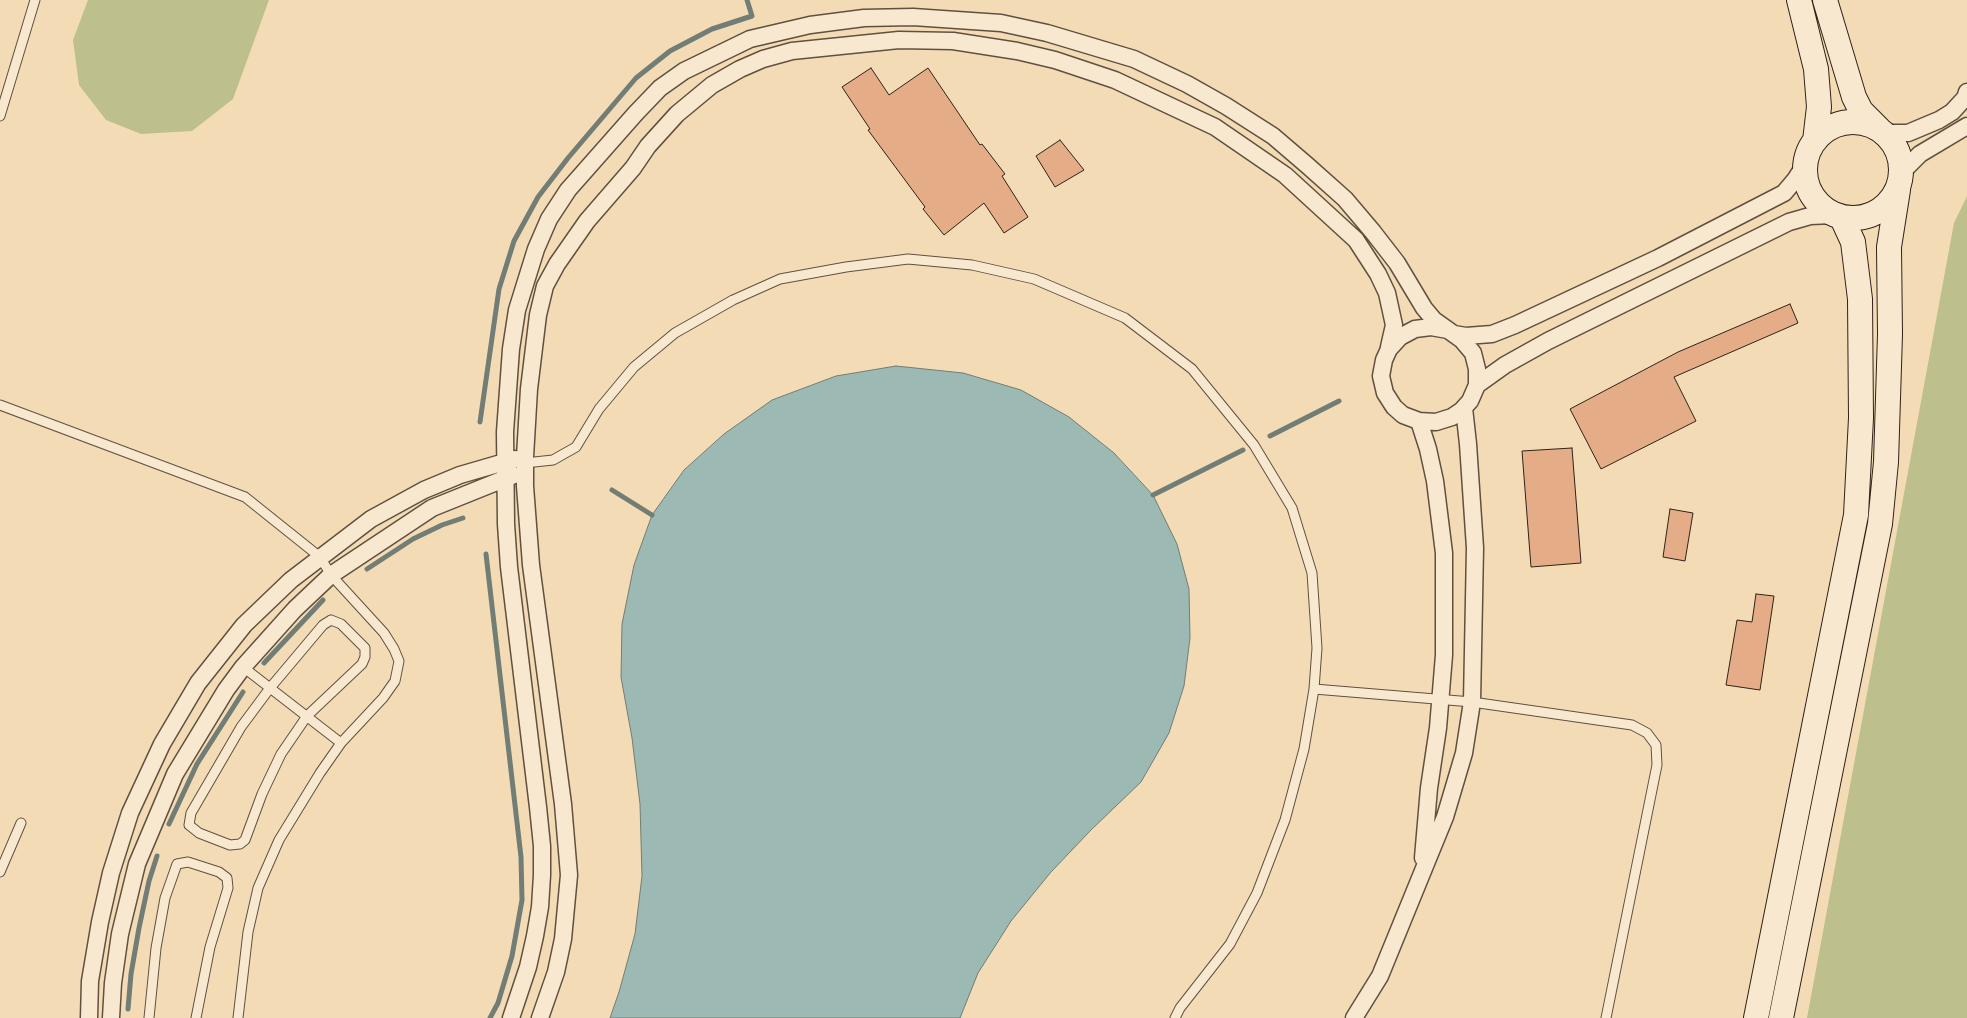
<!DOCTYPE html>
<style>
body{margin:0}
canvas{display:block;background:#f3dcb5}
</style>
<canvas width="1967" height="1018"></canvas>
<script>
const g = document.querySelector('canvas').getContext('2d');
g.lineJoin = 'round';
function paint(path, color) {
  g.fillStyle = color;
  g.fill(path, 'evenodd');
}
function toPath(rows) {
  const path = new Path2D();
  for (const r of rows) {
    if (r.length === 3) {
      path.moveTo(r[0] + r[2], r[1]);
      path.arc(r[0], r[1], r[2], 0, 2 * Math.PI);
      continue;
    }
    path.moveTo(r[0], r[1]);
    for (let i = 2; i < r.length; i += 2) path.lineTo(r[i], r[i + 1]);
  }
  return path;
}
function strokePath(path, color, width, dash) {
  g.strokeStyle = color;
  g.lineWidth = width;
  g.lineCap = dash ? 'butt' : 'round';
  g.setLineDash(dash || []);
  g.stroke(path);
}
const green = toPath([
 [88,0,269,0,233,99,192,131,141,134,106,120,79,85,73,40],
 [1967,196,1967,1018,1807,1018,1954,223]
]);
const water = toPath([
 [896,366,963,373,1021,390,1069,417,1114,453,1153,495,1177,544,1189,589,1190,638,1184,686,1169,733,1141,782,1091,830,1051,872,1011,921,978,973,960,1018,610,1018,619,992,635,934,642,876,640,804,632,738,621,677,622,624,634,565,652,515,684,470,724,434,772,400,836,376,896,366]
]);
const stream = toPath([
 [480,422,499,289,514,241,538,197,568,158,636,78,670,51,712,29,752,16,747,0],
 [1270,436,1339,401],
 [612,490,652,515],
 [1153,495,1243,450],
 [486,554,521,857,522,900,512,956,498,1003,490,1018],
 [367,569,413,539,442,525,463,518],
 [264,663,323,600],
 [169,824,197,764,243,692],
 [128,1009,131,974,139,928,149,881,157,856]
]);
const building = toPath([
 [871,68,889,95,928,68,980,145,982,144,1005,174,1002,176,1028,217,1004,233,984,203,944,235,923,209,925,207,868,130,870,129,842,87,871,68],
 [1060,140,1084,170,1055,187,1036,156,1060,140],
 [1790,304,1798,323,1674,377,1696,421,1601,469,1570,409,1678,352,1790,304],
 [1572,448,1581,563,1531,567,1522,451,1572,448],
 [1670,509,1693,513,1685,561,1663,557,1670,509],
 [1756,594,1774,596,1760,690,1726,685,1737,620,1752,622,1756,594]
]);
const lane = toPath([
 [0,116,35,0],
 [0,405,245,497,320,557,331,575,384,633,394,649,399,661,395,681,383,698,341,743,320,773,279,840,258,888,248,932,238,1018],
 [525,463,553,460,576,447,599,409,634,367,675,333,733,300,780,279,846,267,908,259,972,265,1034,279,1125,318,1192,369,1254,445,1292,508,1312,573,1317,648,1314,689,1304,749,1285,820,1257,893,1230,944,1180,1008,1175,1018],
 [331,620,341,624,365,648,365,657,362,664,307,716,281,754,262,794,245,840,240,844,230,845,199,833,189,825,191,813,241,727,270,688,323,625,331,620],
 [243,667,341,743],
 [1314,689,1472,702,1632,725,1647,733,1656,745,1657,765,1606,1018],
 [0,872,21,823],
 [149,1018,156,948,165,898,177,864,188,862,219,872,227,878,228,888,210,947,196,1018]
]);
const street = toPath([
 [1883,133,1908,133,1939,120,1952,112,1965,98,1967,92],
 [1901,173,1920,154,1967,126],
 [1454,334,1466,336,1492,334,1515,325,1658,258,1784,193,1795,180,1804,166],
 [1477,385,1505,365,1548,341,1789,222,1810,216,1834,215],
 [1419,421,1428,449,1435,481,1444,553,1444,655,1438,728,1429,788,1423,858],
 [89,1018,90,981,100,922,111,873,130,813,162,744,198,683,244,625,291,580,371,519,424,490,460,475,515,459],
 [111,1018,113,983,120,934,137,864,175,774,226,690,243,667,295,609,331,575,432,508,514,475],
 [511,1018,528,967,535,936,540,907,542,875,542,846,538,807,509,567,506,524,505,432,511,349,517,310,536,249,549,219,568,190,636,113,660,88,684,71,750,39,810,25,864,18,913,17,1001,23,1047,33,1134,59,1187,84,1226,106,1273,136,1308,166,1345,199,1373,232,1397,263,1424,308,1434,320,1462,340,1473,353,1477,369,1477,385,1470,401,1461,411,1452,417,1436,422,1419,421,1403,415,1394,407,1385,393,1381,376,1384,360,1389,349,1400,337,1415,329,1431,327,1448,330],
 [540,1018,556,972,563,939,569,875,563,804,531,565,525,486,525,457,529,389,538,315,545,286,557,264,587,221,633,168,648,146,677,114,712,85,740,69,763,59,792,51,899,40,953,41,1017,51,1055,60,1115,80,1215,127,1285,175,1356,240,1378,274,1387,293,1394,325,1389,347],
 [1354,1018,1380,976,1445,817,1464,753,1472,702,1475,548,1468,444,1464,408]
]);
const secondary = toPath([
 [1799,0,1816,69,1819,107,1815,141],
 [1825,0,1854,97,1861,111,1879,129],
 [1853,170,48],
 [1756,1018,1856,515,1861,418,1860,299,1853,242,1842,218],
 [1781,1018,1880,524,1886,462,1890,334,1889,247,1898,190]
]);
paint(green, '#bdc08c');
paint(water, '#9cbab3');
strokePath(water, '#717d75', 1);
strokePath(stream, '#717d75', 5);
paint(building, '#e4ad87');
strokePath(building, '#302219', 1);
strokePath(lane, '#615040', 11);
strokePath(street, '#615040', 19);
strokePath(secondary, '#302219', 26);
strokePath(lane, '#f7e8cf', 9);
strokePath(street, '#f7e8cf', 16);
strokePath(secondary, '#f7e8cf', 24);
</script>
